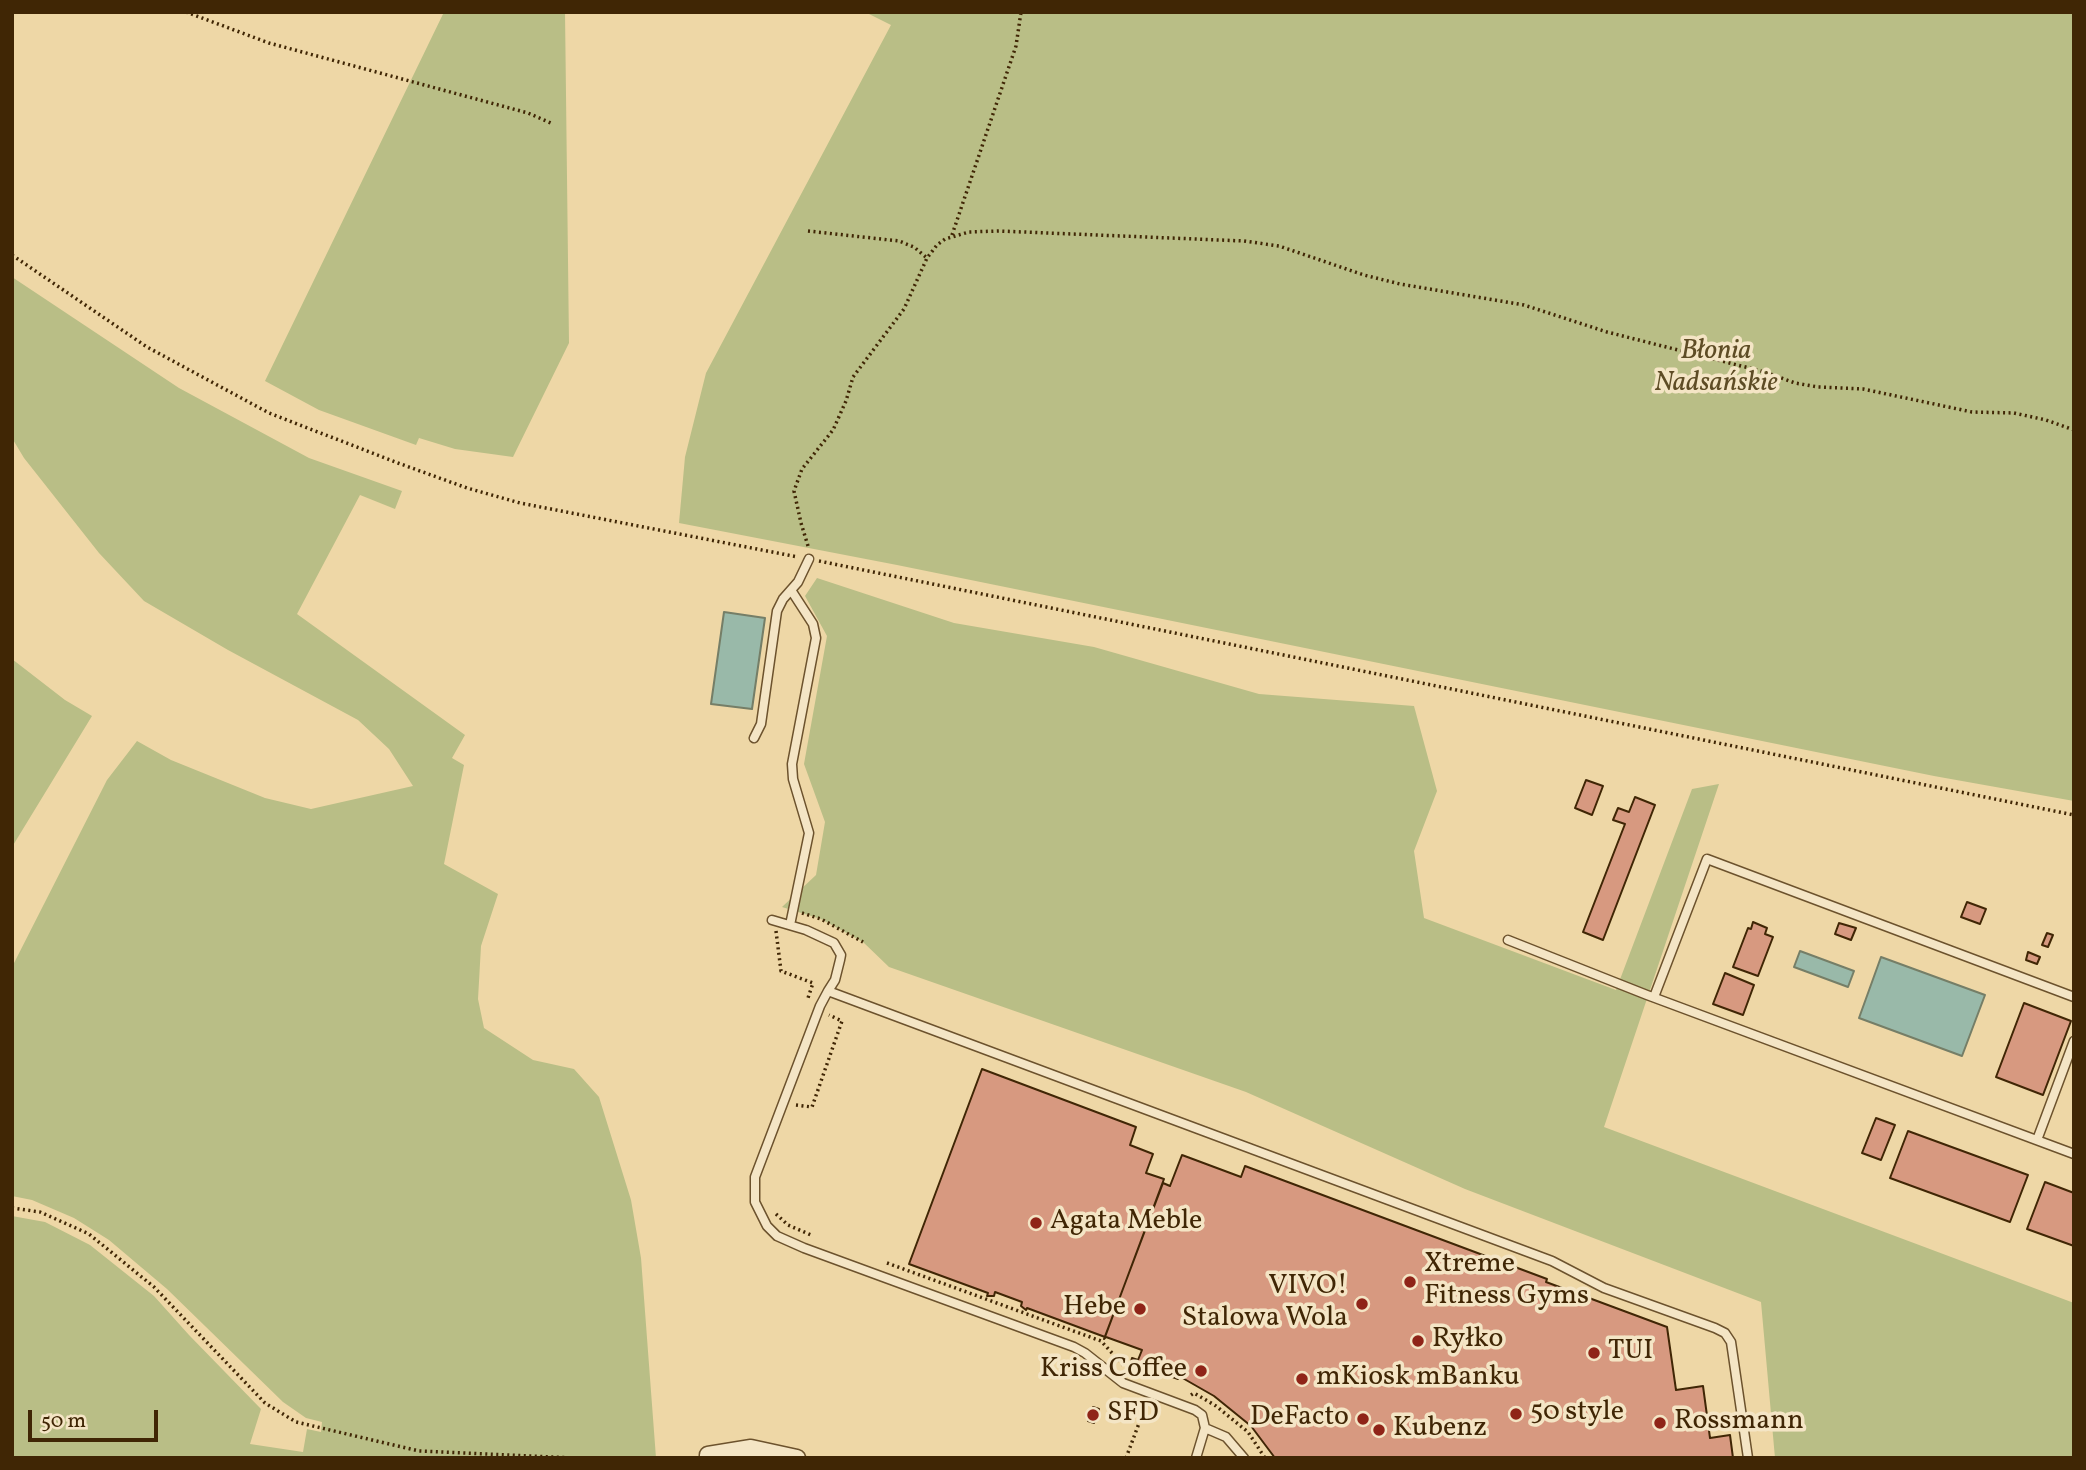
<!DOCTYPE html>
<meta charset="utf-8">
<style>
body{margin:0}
#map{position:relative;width:2086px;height:1470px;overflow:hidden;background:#eed7a6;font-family:Vollkorn,serif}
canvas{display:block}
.frame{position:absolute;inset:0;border:14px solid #402605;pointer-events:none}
.scale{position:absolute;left:28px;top:1410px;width:130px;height:32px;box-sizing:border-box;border:4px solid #402605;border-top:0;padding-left:9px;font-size:21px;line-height:24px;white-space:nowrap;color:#402605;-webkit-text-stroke:5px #f4e5c5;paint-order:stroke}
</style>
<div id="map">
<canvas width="2086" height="1470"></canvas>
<div class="frame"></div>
<div class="scale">50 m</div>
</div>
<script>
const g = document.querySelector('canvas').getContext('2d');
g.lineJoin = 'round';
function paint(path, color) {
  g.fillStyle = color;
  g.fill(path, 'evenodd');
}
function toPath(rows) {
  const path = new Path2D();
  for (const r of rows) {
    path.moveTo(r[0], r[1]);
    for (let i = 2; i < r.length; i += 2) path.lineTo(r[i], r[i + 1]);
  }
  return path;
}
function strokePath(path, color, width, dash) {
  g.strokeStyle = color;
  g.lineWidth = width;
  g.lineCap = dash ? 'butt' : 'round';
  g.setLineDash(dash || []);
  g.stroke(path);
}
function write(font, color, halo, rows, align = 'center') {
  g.font = font + ' Vollkorn,serif';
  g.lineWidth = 7;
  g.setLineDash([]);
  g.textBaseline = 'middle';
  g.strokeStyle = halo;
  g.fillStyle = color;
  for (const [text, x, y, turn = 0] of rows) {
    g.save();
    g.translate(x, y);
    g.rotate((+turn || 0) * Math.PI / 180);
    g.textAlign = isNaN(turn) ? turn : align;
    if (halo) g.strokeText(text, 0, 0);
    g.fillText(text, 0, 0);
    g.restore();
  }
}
const green = toPath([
 [444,12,565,12,569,343,513,457,455,449,419,438,416,445,319,410,265,381],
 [865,12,2074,12,2074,801,1934,776,897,565,679,523,685,457,706,373,891,25],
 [12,277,179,388,309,458,402,491,395,509,360,495,297,614,465,735,452,758,464,765,444,864,498,894,481,946,478,999,484,1028,533,1060,574,1069,599,1097,631,1200,641,1258,656,1458,12,1458,12,1216,45,1222,90,1245,154,1296,189,1335,261,1409,250,1444,303,1452,307,1429,321,1432,322,1422,306,1418,283,1402,167,1289,109,1240,74,1218,32,1200,12,1196,12,967,107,780,137,741,171,760,265,798,311,809,413,786,389,749,358,720,228,650,144,601,99,553,24,458,12,438],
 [817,578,954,623,1094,647,1259,694,1414,706,1437,791,1414,851,1424,918,1616,990,1692,789,1719,784,1604,1127,2074,1303,2074,1458,1775,1458,1761,1302,1465,1189,1246,1092,889,967,863,942,821,919,782,907,816,875,825,822,804,764,827,636,805,596],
 [12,659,65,700,92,716,12,847]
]);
const water = toPath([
 [724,612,765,618,752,709,711,704,724,612],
 [1800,951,1854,971,1848,987,1794,967,1800,951],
 [1881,957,1985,995,1962,1056,1859,1018,1881,957]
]);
const building = toPath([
 [1586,780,1603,786,1592,815,1575,808,1586,780],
 [1635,797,1655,805,1603,940,1583,932,1625,824,1613,820,1618,808,1629,812,1635,797],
 [1967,902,1986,909,1980,924,1961,917,1967,902],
 [1753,922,1767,928,1765,934,1773,937,1758,976,1733,967,1748,928,1751,929,1753,922],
 [1839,923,1856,928,1851,940,1835,934,1839,923],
 [2047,933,2053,935,2048,947,2042,945,2047,933],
 [2028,952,2040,957,2037,964,2026,960,2028,952],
 [1725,973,1754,985,1743,1015,1713,1004,1725,973],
 [2024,1003,2071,1021,2043,1095,1996,1077,2024,1003],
 [982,1069,1136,1127,1130,1145,1153,1154,1146,1173,1164,1179,1105,1337,1027,1308,1026,1310,1021,1306,1022,1302,995,1292,994,1296,987,1296,988,1293,909,1264,982,1069],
 [1876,1118,1895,1125,1881,1160,1862,1153,1876,1118],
 [1908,1131,2028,1175,2010,1222,1890,1178,1908,1131],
 [1182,1155,1241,1177,1245,1166,1547,1279,1546,1282,1667,1327,1676,1390,1703,1386,1710,1438,1730,1435,1733,1458,1275,1458,1251,1426,1214,1396,1179,1376,1178,1379,1164,1374,1161,1377,1156,1377,1152,1374,1152,1369,1131,1362,1132,1358,1138,1360,1142,1350,1106,1337,1104,1339,1163,1183,1170,1186,1182,1155],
 [2045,1182,2074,1193,2074,1246,2027,1229,2045,1182],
 [1093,1407,1099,1409,1094,1423,1088,1421,1093,1407]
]);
const path = toPath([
 [186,12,269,43,528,113,553,124],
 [808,231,899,241,914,247,927,258],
 [952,235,1016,46,1021,12],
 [12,255,147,347,269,413,398,463,467,488,520,503,798,557],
 [808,546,801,523,794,491,802,469,833,430,846,401,853,377,904,309,927,258,937,245,945,239,969,232,999,231,1244,241,1279,246,1364,275,1400,284,1524,305,1607,332,1765,372,1795,383,1818,387,1863,389,1972,412,2014,413,2046,420,2074,430],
 [819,561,2074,815],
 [802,913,821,919,863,942],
 [776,931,781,971,813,983,808,998],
 [796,1105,812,1107,842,1021,829,1015],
 [12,1208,40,1212,89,1234,154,1287,265,1403,296,1422,419,1451,575,1458],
 [776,1214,788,1225,811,1235],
 [887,1263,1101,1341,1124,1366],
 [1191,1395,1194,1393,1216,1406,1248,1432,1265,1458],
 [1126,1458,1147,1402]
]);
const service = toPath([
 [754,738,761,724,777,611,783,599,798,582,809,559],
 [772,920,806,930,834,943,841,955,840,960,835,980,828,991],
 [790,925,809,833,793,779,792,764,816,638,813,624,791,590],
 [1508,940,1647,995,2074,1154],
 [1654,997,1707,859,2074,997],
 [2037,1140,2074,1041],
 [1205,1428,1226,1437,1244,1458],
 [1196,1458,1205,1428,1202,1415,1195,1410,1123,1383,1085,1353,1074,1347,804,1248,777,1236,767,1226,755,1202,755,1177,820,1006,828,991,1552,1261,1604,1288,1715,1328,1725,1333,1731,1342,1748,1458]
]);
const minor = toPath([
 [708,1458,708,1455,751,1448,797,1458]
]);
const markers = [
 [1036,1223,7,"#8f2418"],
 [1410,1282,7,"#8f2418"],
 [1362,1304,7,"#8f2418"],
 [1140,1309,7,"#8f2418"],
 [1418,1341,7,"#8f2418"],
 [1594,1353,7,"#8f2418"],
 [1201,1371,7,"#8f2418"],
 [1302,1379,7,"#8f2418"],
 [1516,1414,7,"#8f2418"],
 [1093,1415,7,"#8f2418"],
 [1363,1419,7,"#8f2418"],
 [1660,1423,7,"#8f2418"],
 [1379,1430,7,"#8f2418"]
];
const parkNames = [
 ["Błonia",1716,353],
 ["Nadsańskie",1716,385]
];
const poiNames = [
 ["Agata Meble",1050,1223],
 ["Xtreme",1424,1266],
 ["Fitness Gyms",1424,1298],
 ["VIVO!",1348,1288,"right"],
 ["Stalowa Wola",1348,1320,"right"],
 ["Hebe",1126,1309,"right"],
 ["Ryłko",1432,1341],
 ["TUI",1608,1353],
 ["Kriss Coffee",1187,1371,"right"],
 ["mKiosk mBanku",1316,1379],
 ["50 style",1530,1414],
 ["SFD",1107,1415],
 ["DeFacto",1349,1419,"right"],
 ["Rossmann",1674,1423],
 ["Kubenz",1393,1430]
];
paint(green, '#b9be86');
paint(water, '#99b9a9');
strokePath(water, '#757e67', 2);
paint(building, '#d79980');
strokePath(building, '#402605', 2);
strokePath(service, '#6c522d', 11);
strokePath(minor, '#6c522d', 19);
strokePath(path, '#402605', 3.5, [2, 3.5]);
strokePath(service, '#f4e5c5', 8);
strokePath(minor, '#f4e5c5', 16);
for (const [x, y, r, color] of markers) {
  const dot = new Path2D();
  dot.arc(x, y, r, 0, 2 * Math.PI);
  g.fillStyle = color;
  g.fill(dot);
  strokePath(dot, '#f4e5c5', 2.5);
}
write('italic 28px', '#5e4c25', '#f4e5c5', parkNames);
write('28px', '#402605', '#f4e5c5', poiNames, 'left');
</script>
